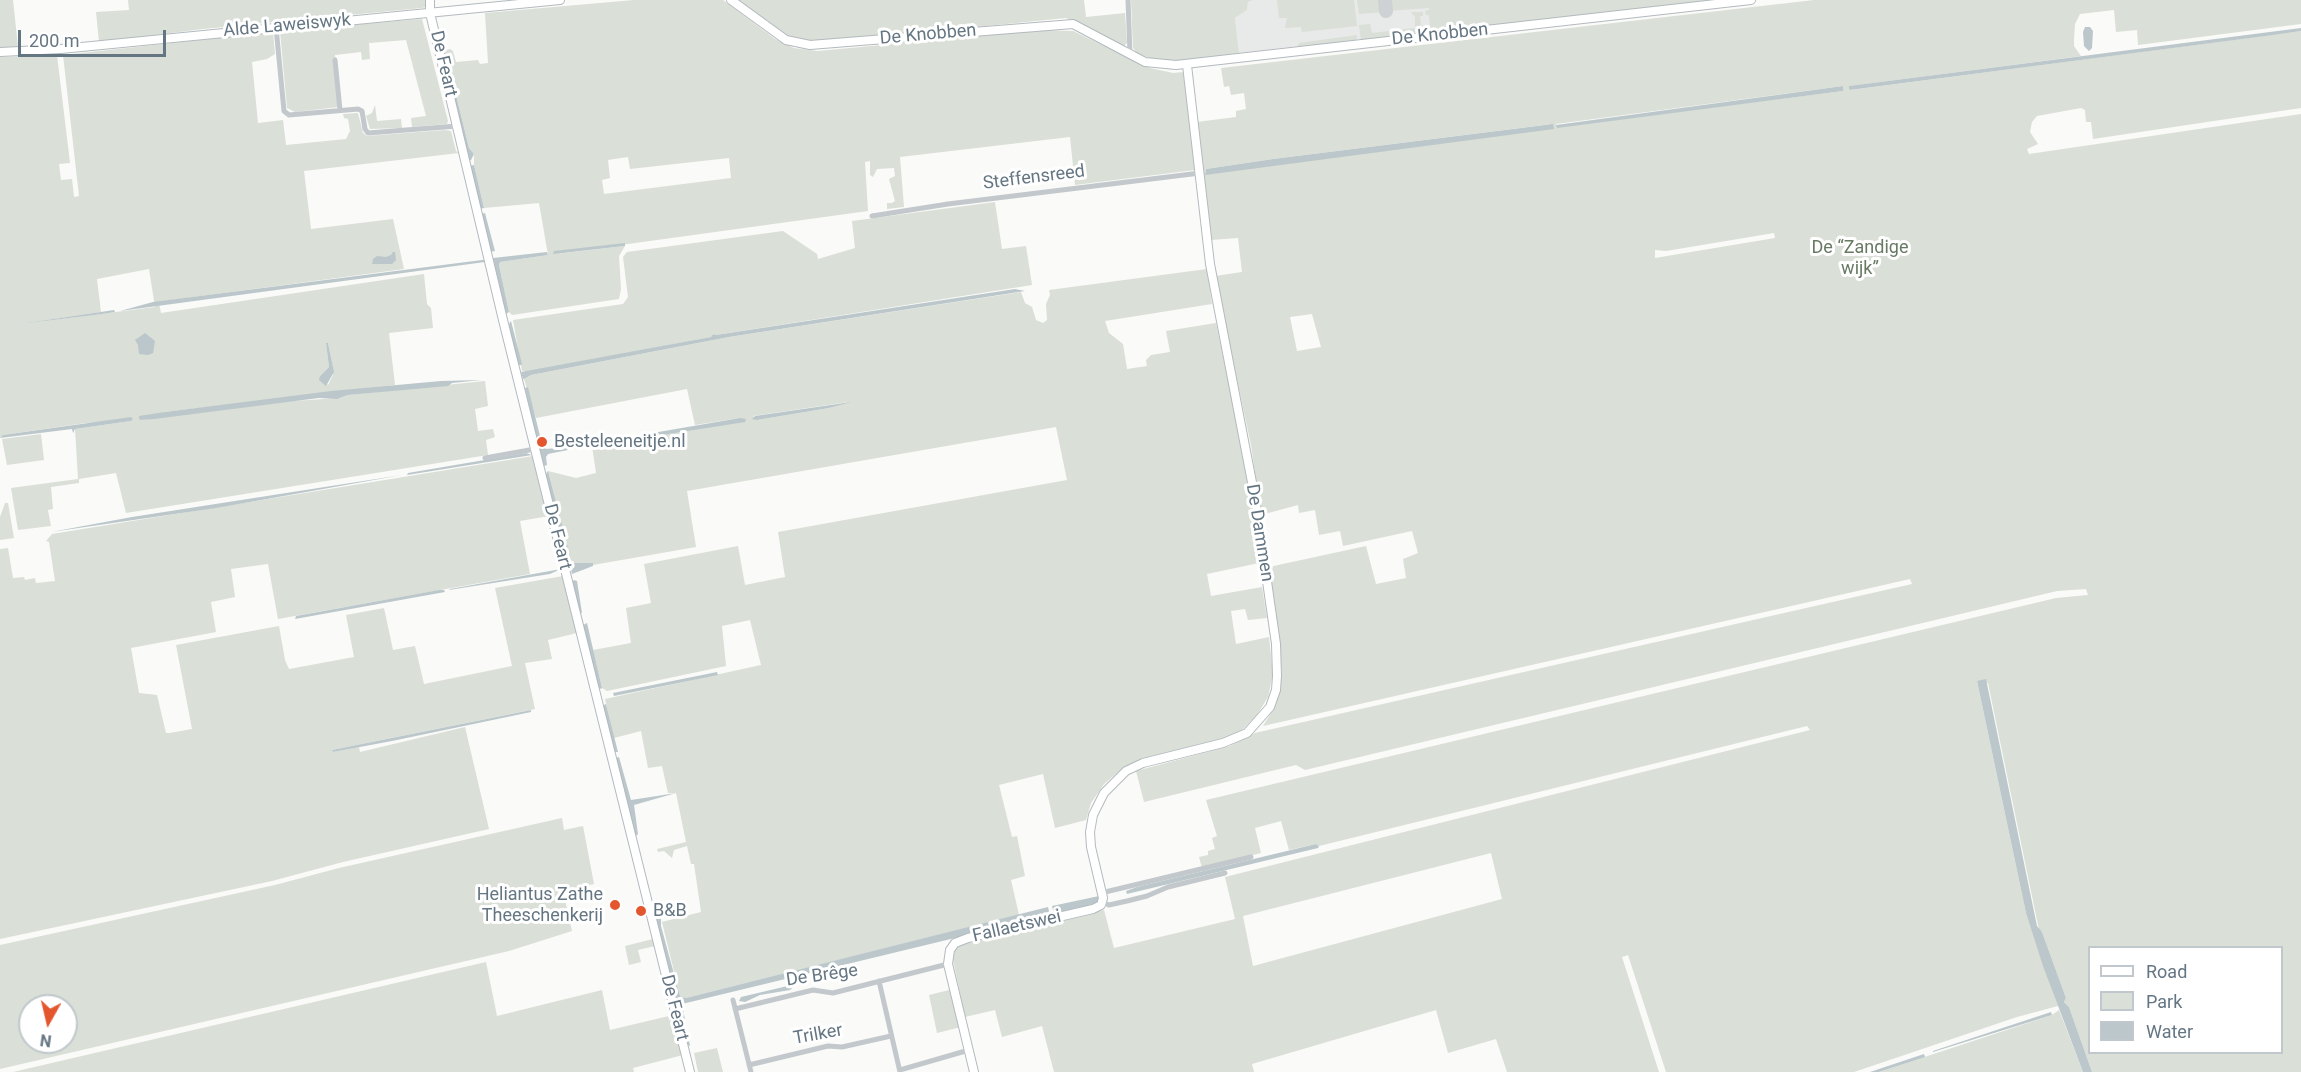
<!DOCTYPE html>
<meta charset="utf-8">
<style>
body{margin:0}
#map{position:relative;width:2301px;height:1072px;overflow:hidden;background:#fafaf8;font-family:Roboto,sans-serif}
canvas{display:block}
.legend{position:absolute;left:2088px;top:946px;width:195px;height:108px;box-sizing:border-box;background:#fff;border:2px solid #c1c8cd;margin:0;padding:8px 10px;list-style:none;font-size:18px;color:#657683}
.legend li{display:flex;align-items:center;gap:12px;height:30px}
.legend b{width:30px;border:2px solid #c1c8cd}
.north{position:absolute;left:18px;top:994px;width:60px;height:60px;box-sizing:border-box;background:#fff;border:2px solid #c1c8cd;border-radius:50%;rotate:188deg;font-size:16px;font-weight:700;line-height:24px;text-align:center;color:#657683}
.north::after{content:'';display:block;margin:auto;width:21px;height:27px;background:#e4572e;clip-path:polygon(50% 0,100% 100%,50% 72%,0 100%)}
.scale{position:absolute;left:18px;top:30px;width:148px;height:27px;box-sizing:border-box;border:3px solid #657683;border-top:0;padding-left:8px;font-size:18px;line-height:21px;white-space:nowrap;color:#657683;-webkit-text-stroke:4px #fff;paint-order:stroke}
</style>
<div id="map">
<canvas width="2301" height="1072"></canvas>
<ul class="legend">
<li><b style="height:8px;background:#fff"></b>Road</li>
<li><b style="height:16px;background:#dadfd7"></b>Park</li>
<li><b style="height:16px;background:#bbc7cb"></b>Water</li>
</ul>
<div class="north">N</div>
<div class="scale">200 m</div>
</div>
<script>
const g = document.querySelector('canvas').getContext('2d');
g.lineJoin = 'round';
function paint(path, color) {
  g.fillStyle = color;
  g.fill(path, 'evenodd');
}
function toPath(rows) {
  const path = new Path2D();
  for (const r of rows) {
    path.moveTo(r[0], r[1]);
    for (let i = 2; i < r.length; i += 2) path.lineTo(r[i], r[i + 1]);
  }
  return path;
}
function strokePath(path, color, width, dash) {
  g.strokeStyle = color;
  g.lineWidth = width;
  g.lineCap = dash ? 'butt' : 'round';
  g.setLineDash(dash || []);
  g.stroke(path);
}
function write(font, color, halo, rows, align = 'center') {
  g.font = font + ' Roboto,sans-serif';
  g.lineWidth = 6;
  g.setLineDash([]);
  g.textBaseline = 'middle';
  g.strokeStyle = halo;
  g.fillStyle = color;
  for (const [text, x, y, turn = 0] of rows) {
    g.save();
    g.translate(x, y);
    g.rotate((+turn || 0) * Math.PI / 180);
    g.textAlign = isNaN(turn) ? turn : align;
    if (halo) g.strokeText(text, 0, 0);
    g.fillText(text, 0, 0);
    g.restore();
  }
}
const built = toPath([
 [1254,0,1696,0,1239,53,1235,18,1247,10,1248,2]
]);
const green = toPath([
 [0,0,13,0,18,47,0,48],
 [128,0,426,0,426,7,422,8,203,29,99,42,96,12,129,10],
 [634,0,723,0,775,39,794,48,818,51,1041,30,1073,31,1150,68,1173,73,1184,72,1195,170,1075,185,1070,137,900,157,904,207,887,209,887,203,892,203,895,201,889,179,895,176,894,168,877,169,873,177,870,175,870,161,865,162,868,211,555,254,625,246,619,256,621,289,619,299,512,315,509,312,499,265,500,262,548,255,539,203,484,208,474,165,474,154,469,148,445,50,450,49,453,51,456,62,478,60,480,64,488,63,485,13],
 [628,157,630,169,729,158,731,178,604,194,602,180,610,178,608,160],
 [735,0,1084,0,1086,17,1125,13,1127,43,1124,46,1066,18,835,41,817,42,789,39],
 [1131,0,1254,0,1248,2,1247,10,1235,18,1239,53,1175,62,1152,59,1137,53,1133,48],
 [1277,0,1354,0,1357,26,1302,32,1301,27,1285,28,1287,18,1279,18],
 [1357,0,1383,0,1384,12,1359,14],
 [1386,0,1735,0,1361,41,1359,25,1370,24,1372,33,1415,28,1415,17,1411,12,1423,12,1423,16,1420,16,1421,26,1430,25,1429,15,1426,15,1425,11,1429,10,1429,8,1387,11],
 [1814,0,2301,0,2301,24,2138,45,2137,30,2116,32,2114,10,2080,14,2075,24,2074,39,2074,46,2081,56,1850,86,1851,90,2301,31,2301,108,2093,139,2091,122,2086,122,2085,110,2081,108,2037,116,2032,122,2030,132,2038,144,2027,149,2029,154,2301,114,2301,1072,2092,1072,2069,1007,2064,1002,2066,998,2042,932,2039,930,1988,683,1977,681,2026,913,2058,1006,2017,1017,1854,1072,1666,1072,1628,955,1622,957,1659,1072,1507,1072,1496,1039,1448,1053,1436,1010,1252,1064,1254,1072,1054,1072,1042,1026,1002,1037,995,1010,965,1017,953,960,955,950,962,944,1104,910,1114,948,1235,919,1225,877,1810,730,1807,726,1319,846,1316,844,1289,850,1281,821,1255,828,1261,853,1202,868,1199,857,1208,855,1208,851,1215,849,1212,838,1217,836,1206,800,2056,598,2088,595,2086,589,2057,591,1305,770,1296,765,1144,802,1136,771,1230,746,1255,733,1912,584,1910,579,1263,726,1276,705,1282,673,1269,567,1366,546,1376,584,1406,578,1403,559,1418,553,1412,531,1343,546,1340,531,1319,535,1315,510,1299,513,1298,505,1261,515,1251,445,1215,276,1242,272,1238,238,1211,240,1197,122,1236,117,1236,111,1246,109,1244,93,1231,95,1229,86,1224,87,1221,68],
 [1843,86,1843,91,1557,127,1556,124],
 [1552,124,1461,140,1205,174,1206,169,1273,159],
 [1774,233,1775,238,1655,258,1655,250,1666,251],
 [1312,314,1321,347,1297,351,1290,317],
 [1491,853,1502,899,1253,966,1243,916],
 [2090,948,2282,948,2282,1052,2090,1052],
 [422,19,448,121,447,124,412,127,411,118,426,116,406,40,369,43,370,59,362,60,361,52,335,55,339,107,295,112,287,108,280,31],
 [273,32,275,54,267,59,252,62,258,123,283,120,286,145,346,139,350,131,348,119,344,118,343,114,358,113,363,133,367,136,445,130,451,131,456,151,459,153,304,171,311,229,393,219,404,269,164,301,159,303,161,313,424,274,427,304,431,308,433,328,389,333,395,385,165,412,140,420,277,402,340,398,348,395,485,381,488,406,475,409,478,431,493,429,495,437,486,440,488,455,126,513,116,473,79,479,79,483,51,487,53,509,48,510,51,526,18,530,11,488,78,479,75,429,131,421,86,423,3,435,0,438,0,57,57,55,70,163,59,164,61,180,72,179,74,197,79,196,63,55],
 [149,269,155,307,14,325,101,312,97,279],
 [326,343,328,343,333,368,333,375,328,385,320,376,329,367],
 [1357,35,1356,43,1297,48,1299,43],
 [375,105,377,121,401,119,402,128,370,129,366,116,372,113],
 [995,202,1002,249,1026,246,1032,285,716,335,713,334,711,337,530,372,522,371,513,320,623,304,628,297,623,257,627,252,783,231,817,254,818,259,855,248,852,221],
 [1207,269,1212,304,1105,321,1109,333,1123,344,1127,369,1147,366,1146,360,1151,355,1170,352,1166,331,1216,323,1243,452,1259,563,1207,574,1211,596,1262,587,1267,618,1248,620,1245,609,1231,611,1236,644,1269,637,1273,674,1268,697,1257,715,1241,731,1221,740,1137,761,1124,767,1104,784,1091,803,1086,820,1055,828,1043,774,999,785,1012,837,1017,836,1025,876,1011,880,1019,915,686,998,680,996,662,922,701,912,694,864,691,864,687,846,674,850,672,858,664,851,658,852,657,849,686,842,676,793,668,793,662,766,648,768,641,731,614,738,605,699,761,665,750,620,722,626,726,666,607,691,602,688,593,650,631,643,626,608,651,603,644,564,738,546,745,585,785,577,778,532,1067,480,1056,427,687,491,696,547,593,565,593,563,577,565,572,564,548,471,576,478,596,473,592,446,680,432,740,418,695,425,687,389,536,418,524,379,531,375,729,337,1021,292,1025,303,1032,307,1036,320,1043,323,1047,320,1046,304,1050,295,1049,290],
 [848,402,829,408,757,420,753,416],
 [41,434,44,460,7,465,2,439],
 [533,456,549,516,520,521,530,574,278,619,268,564,231,569,235,597,211,602,216,632,131,648,139,693,157,695,166,733,170,733,192,729,176,645,279,626,285,660,289,669,354,657,346,615,384,608,393,650,415,646,424,684,512,666,495,588,563,576,577,633,548,640,552,659,525,663,535,709,332,750,333,752,359,747,360,752,465,727,489,829,343,862,272,881,0,939,0,549,8,548,13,578,24,577,25,580,35,578,36,583,55,581,49,542,46,541,52,534],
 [5,503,8,503,14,538,0,540,0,517],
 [562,818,564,830,583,826,594,884,563,891,572,931,509,951,0,1069,0,945,275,885,339,868],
 [30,1006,66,1006,66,1042,30,1042],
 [653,939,655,946,638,950,641,962,629,965,625,946],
 [486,962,497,1016,602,990,610,1030,673,1015,683,1055,633,1068,634,1072,13,1072],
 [953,989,961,1027,937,1033,929,995],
 [2059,1010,2083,1072,1879,1072,2052,1015],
 [717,1048,723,1072,698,1072,694,1053]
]);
const water = toPath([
 [2085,27,2090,27,2093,31,2092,48,2089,51,2084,46,2083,32],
 [2301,28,2301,31,2273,35,1850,90,1849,88,1849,86],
 [445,50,469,148,474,154,471,160,468,161,441,51],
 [1843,86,1843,91,1557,128,1556,125],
 [1553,124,1554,129,1205,175,1206,169,1273,159],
 [474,165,484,208,479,209,469,166],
 [485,213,495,251,490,252,481,214],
 [625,243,625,246,553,254,554,251],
 [393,252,395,252,396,260,392,264,372,264,373,259,377,256,386,257,391,255],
 [547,252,548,255,500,262,499,265,509,312,506,314,493,258],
 [482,260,485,260,485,262,120,311,153,302],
 [1015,289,1025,291,729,337,531,375,524,379,523,379,521,372,711,337,713,334,716,335],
 [114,310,115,312,102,314,13,325],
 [511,321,522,364,521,365,518,365,509,324],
 [145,333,155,341,153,353,148,355,139,354,138,345,135,340],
 [326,343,328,343,334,372,326,386,319,380,320,376,329,367],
 [481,380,452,383,448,386,348,395,337,399,319,398,154,419,140,420,139,418,139,416,165,412,331,391,441,381],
 [528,387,540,436,538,439,536,438,525,388],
 [851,402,829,408,757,420,752,419,755,416],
 [131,417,133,419,131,421,75,429,73,433,72,429,0,438,3,435],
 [740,418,746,419,745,422,592,446,574,449,571,447],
 [541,444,546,449,567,447,568,450,548,454,546,457,547,465,544,466,539,446],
 [526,453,532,455,407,475,408,473],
 [548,471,572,563,593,563,593,566,572,574,545,475],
 [402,475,216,508,51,532,132,517],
 [561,569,550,574,449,590,450,589],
 [574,580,577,581,582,613,580,613,572,582],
 [439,590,444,590,445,592,295,619,296,616],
 [587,623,602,688,601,689,598,687,583,625],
 [717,672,718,675,614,696,613,693],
 [1986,679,2037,926,2042,932,2066,998,2064,1002,2069,1007,2092,1072,2083,1072,2043,966,2026,913,1977,681],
 [606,704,618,752,614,752,602,706],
 [531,710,531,712,392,741,333,752,332,750],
 [619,757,631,800,676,793,634,805,638,834,636,836,616,758],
 [1316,844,1319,846,1318,848,1127,894,1126,891,1137,887],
 [1099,896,1099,901,1095,905,1054,914,1052,906],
 [1048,907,1050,915,682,1004,690,1046,687,1045,656,919,661,918,661,926,680,996,686,998],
 [796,984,790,990,760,995,745,1002,739,1001,741,997],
 [2051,1012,2052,1015,1933,1052,1933,1051],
 [1924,1054,1925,1057,1879,1072,1870,1072]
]);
const taxiway = toPath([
 [1385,0,1386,11]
]);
const street = toPath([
 [1128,0,1130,54],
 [276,27,284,111,289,115,358,109,362,111,365,129,368,133,457,126],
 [335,60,340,110],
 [872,216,948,204,1200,173],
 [485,458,535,449],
 [1101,893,1251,857],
 [1102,902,1109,905,1127,901,1147,896,1168,887,1225,873],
 [879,981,900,1072],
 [733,1000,751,1072],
 [735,1009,813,990,833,993,948,964],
 [749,1065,828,1046,842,1047,891,1036],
 [900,1070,969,1050]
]);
const secondary = toPath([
 [430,0,430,13,503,320,690,1072],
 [731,0,786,40,810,45,1073,24,1145,62,1176,65,1751,0],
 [0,52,61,49,560,0],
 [974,1072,948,964,950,950,955,943,968,938,1093,909,1101,905,1103,898,1091,847,1090,832,1093,815,1104,793,1126,771,1143,763,1223,743,1247,733,1270,707,1276,690,1277,676,1276,644,1255,498,1210,264,1187,65]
]);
const markers = [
 [542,442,6,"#e4572e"],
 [615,905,6,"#e4572e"],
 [641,911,6,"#e4572e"]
];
const streetNames = [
 ["Alde Laweiswyk",287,26,-5],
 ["De Knobben",928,35,-5],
 ["De Knobben",1440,35,-6],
 ["De Feart",443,64,77],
 ["Steffensreed",1034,178,-7],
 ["De Dammen",1259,533,81],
 ["De Feart",557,537,76],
 ["Fallaetswei",1017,927,-13],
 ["De Brêge",822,976,-8],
 ["De Feart",674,1008,76],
 ["Trilker",818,1035,-10]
];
const parkNames = [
 ["De “Zandige",1860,248],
 ["wijk”",1860,269]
];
const poiNames = [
 ["Besteleeneitje.nl",554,442],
 ["Heliantus Zathe",603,895,"right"],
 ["Theeschenkerij",603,916,"right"],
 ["B&B",653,911]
];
paint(built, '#e8e9e9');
paint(green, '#dadfd7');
paint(water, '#bbc7cb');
strokePath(taxiway, '#ced2d4', 14);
strokePath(secondary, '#b3babf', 10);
strokePath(street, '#c3c8cc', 5);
strokePath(secondary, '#fff', 8);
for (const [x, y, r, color] of markers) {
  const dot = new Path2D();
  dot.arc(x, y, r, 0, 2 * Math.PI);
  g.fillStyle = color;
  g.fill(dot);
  strokePath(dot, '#fff', 2);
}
write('18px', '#657683', '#fff', streetNames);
write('18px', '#687a64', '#fff', parkNames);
write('18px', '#657683', '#fff', poiNames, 'left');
</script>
